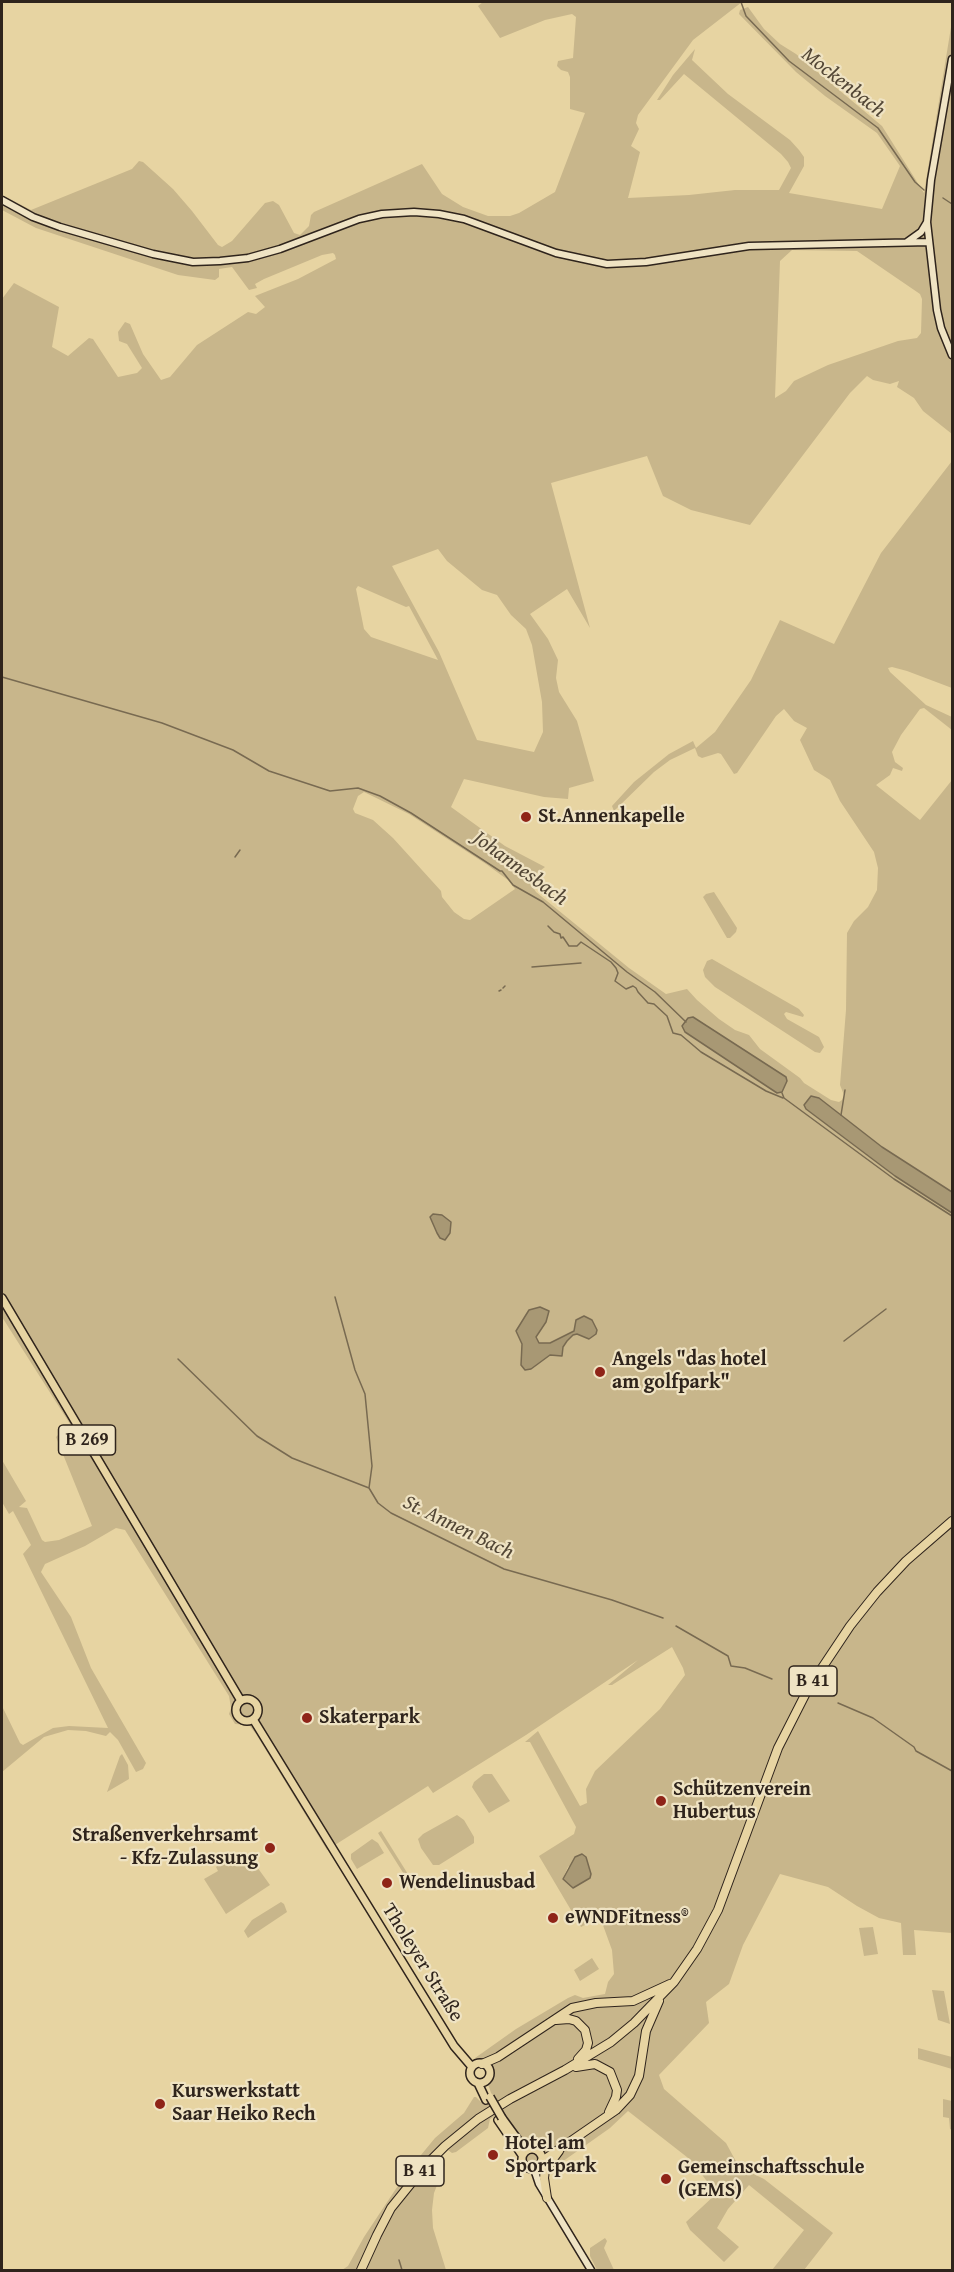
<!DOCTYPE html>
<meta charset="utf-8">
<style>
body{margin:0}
#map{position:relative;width:954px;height:2272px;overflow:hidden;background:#e7d4a2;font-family:"Gentium Book Plus",serif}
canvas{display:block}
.frame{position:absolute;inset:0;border:3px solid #2f241c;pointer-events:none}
</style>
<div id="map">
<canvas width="954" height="2272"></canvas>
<div class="frame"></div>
</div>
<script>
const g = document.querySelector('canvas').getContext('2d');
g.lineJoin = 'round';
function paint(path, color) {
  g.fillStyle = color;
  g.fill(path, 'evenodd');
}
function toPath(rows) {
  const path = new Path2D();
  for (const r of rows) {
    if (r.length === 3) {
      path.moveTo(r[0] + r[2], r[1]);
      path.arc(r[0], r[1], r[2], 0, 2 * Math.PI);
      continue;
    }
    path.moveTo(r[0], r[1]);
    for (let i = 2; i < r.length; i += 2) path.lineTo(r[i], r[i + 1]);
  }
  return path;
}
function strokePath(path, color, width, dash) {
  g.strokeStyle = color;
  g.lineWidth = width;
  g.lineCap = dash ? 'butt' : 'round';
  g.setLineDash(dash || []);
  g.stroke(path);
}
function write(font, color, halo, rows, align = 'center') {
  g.font = font + ' "Gentium Book Plus",serif';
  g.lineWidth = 4.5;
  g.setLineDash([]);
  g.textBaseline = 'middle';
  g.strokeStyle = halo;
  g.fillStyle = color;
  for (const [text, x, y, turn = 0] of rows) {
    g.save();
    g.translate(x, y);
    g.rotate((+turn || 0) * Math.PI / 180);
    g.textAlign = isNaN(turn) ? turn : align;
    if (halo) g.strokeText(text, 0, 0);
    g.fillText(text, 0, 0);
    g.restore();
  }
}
const green = toPath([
 [483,2,742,2,693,40,638,115,636,123,639,129,631,146,640,152,628,198,689,195,735,190,779,190,791,168,788,162,781,154,684,74,660,100,657,100,673,75,695,49,692,60,728,94,790,140,799,150,804,157,804,166,789,193,882,209,900,166,877,133,825,96,796,72,739,14,740,10,748,7,764,29,780,44,796,54,882,126,924,193,952,21,952,434,923,411,914,398,897,387,899,381,890,384,873,380,867,376,850,393,750,525,691,510,663,496,647,456,551,483,590,628,567,589,530,614,548,639,558,660,556,678,559,692,577,721,594,781,569,788,568,799,544,797,464,779,451,807,505,846,545,867,528,880,536,892,629,968,666,994,687,989,697,1000,719,1019,735,1030,749,1035,760,1049,800,1078,804,1083,831,1100,839,1102,842,1100,844,1095,840,1085,846,1010,847,933,854,921,868,907,877,890,878,868,874,852,840,801,830,780,814,770,800,740,807,728,794,721,784,709,776,716,737,773,734,774,721,754,718,753,702,758,698,756,695,748,670,760,654,772,614,811,612,806,634,782,669,754,693,741,696,748,715,732,751,680,780,620,834,644,881,553,952,461,952,688,907,671,892,667,888,668,890,672,926,705,952,717,952,730,924,708,920,709,901,735,892,752,895,762,903,768,902,771,893,768,890,775,876,785,920,820,952,780,952,1192,882,1147,819,1098,804,1105,806,1109,895,1176,952,1213,952,1933,914,1930,916,1955,903,1955,901,1923,879,1918,857,1906,828,1887,780,1874,743,1945,729,1984,706,2002,709,2023,659,2075,664,2089,726,2143,739,2167,764,2179,833,2233,804,2270,772,2270,804,2230,749,2185,728,2209,717,2228,739,2247,724,2262,690,2230,686,2222,717,2193,717,2189,714,2191,692,2161,628,2111,610,2128,535,2181,500,2127,509,2120,503,2111,490,2119,488,2128,456,2152,452,2153,448,2150,442,2156,445,2165,434,2193,432,2210,433,2228,446,2270,342,2270,348,2266,364,2237,407,2172,435,2138,464,2113,474,2097,476,2097,481,2102,492,2096,488,2084,492,2073,490,2065,485,2060,475,2058,516,2029,568,1998,575,1995,583,1998,605,1994,608,1982,614,1974,612,1950,600,1917,581,1927,539,1856,574,1834,576,1827,530,1742,525,1742,538,1731,580,1806,587,1803,586,1789,595,1771,660,1709,685,1675,683,1668,672,1647,612,1685,608,1685,638,1660,526,1735,433,1793,428,1786,327,1850,256,1734,249,1725,235,1724,229,1714,231,1708,229,1696,125,1530,116,1528,85,1546,45,1564,41,1572,71,1617,91,1668,146,1763,143,1769,136,1772,118,1740,110,1732,106,1736,86,1731,68,1730,44,1737,2,1772,2,1706,20,1743,23,1745,53,1728,69,1726,108,1728,23,1554,31,1545,13,1511,9,1514,2,1502,2,1460,26,1501,19,1507,27,1508,42,1540,45,1542,59,1540,92,1526,56,1437,59,1434,77,1435,2,1317,2,299,14,283,59,307,52,347,68,356,89,338,93,339,118,377,137,373,142,368,127,344,119,341,118,332,125,322,130,324,143,354,161,380,170,377,197,345,248,312,256,314,265,307,255,296,298,279,336,259,335,255,333,253,322,255,264,279,255,284,257,288,249,290,232,267,219,269,219,277,215,280,178,275,36,228,2,210,2,195,31,210,132,169,139,161,143,162,173,189,192,211,218,245,222,247,232,241,265,203,273,201,279,205,294,233,300,235,309,226,311,215,314,212,422,164,442,194,463,207,488,216,510,216,519,213,555,192,585,113,570,109,570,77,568,72,561,70,557,66,558,61,573,58,576,17,572,14,545,20,500,38,478,6],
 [792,250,857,251,920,294,922,299,921,333,917,338,898,341,828,365,794,381,786,391,775,398,780,261],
 [438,549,447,561,482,590,497,595,511,615,526,629,532,645,542,702,543,732,534,752,477,740,439,652,392,566],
 [358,586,406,607,409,606,438,660,371,637,364,629,356,589],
 [364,792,409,814,486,864,508,880,515,889,470,920,464,919,454,912,442,897,441,891,393,838,373,820,355,813,353,809,358,796],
 [584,1855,590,1869,563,1878,568,1867],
 [714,892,737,928,736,932,730,938,727,938,703,897,706,894],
 [712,959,799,1009,804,1015,803,1017,786,1012,784,1014,787,1019,819,1037,824,1047,820,1053,815,1052,715,987,705,977,703,970,707,961],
 [122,1754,128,1765,129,1779,107,1792,120,1756],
 [484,1774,492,1774,510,1801,489,1813,472,1787,474,1782],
 [457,1815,464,1820,474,1837,474,1843,439,1865,433,1865,421,1848,418,1839,423,1834],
 [381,1831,416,1887,419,1888,414,1890,378,1833],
 [372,1839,378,1843,384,1853,357,1869,351,1859,351,1854],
 [247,1853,270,1885,226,1914,204,1879,218,1871,216,1867,219,1865,216,1861,221,1857,230,1863],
 [281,1902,284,1904,287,1912,248,1938,244,1931,252,1920],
 [873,1927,878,1954,864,1956,859,1928],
 [592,1958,599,1969,580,1981,574,1970],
 [932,1990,944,1991,950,2024,938,2020],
 [918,2048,952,2057,952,2069,918,2059],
 [943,2099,952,2101,952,2130,950,2129,949,2118,943,2117],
 [605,2238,607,2241,604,2248,614,2270,597,2270,590,2256,590,2248]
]);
const water = toPath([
 [693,1017,786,1077,787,1081,782,1092,777,1093,685,1032,682,1026,688,1018,693,1017],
 [811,1096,819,1098,882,1147,952,1192,952,1213,895,1176,806,1109,804,1105,811,1096],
 [433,1214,442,1215,451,1222,450,1233,445,1240,440,1238,437,1233,430,1217,433,1214],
 [540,1307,549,1311,546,1322,536,1337,539,1343,550,1343,574,1331,576,1320,584,1316,592,1320,597,1330,596,1334,589,1339,577,1334,573,1335,567,1341,563,1347,562,1356,550,1355,531,1369,525,1370,521,1365,522,1344,516,1331,529,1310,540,1307],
 [582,1854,586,1857,591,1874,590,1878,573,1888,563,1879,575,1857,582,1854]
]);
const stream = toPath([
 [741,2,746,16,789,61,878,128,915,182,924,190],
 [943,198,952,204],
 [2,677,162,723,233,750,269,771,330,791,358,788,380,796,411,813,500,871,502,871,513,885,543,902,627,972,655,992,686,1022],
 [235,857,240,850],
 [548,926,554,932,560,934,561,938,563,937,569,946,577,946,581,942,611,962,616,968,618,973,615,981,626,989,633,986,636,988,638,992,648,1003,654,1004,667,1016,673,1033,681,1035,701,1052,766,1091,783,1098],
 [532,967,581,963],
 [503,988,505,986],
 [499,991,501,990],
 [782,1093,784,1098,894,1179,952,1216],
 [841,1115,845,1090],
 [335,1297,355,1370,365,1394,372,1466,369,1488],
 [844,1341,886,1309],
 [178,1359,257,1436,292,1458,369,1488,378,1503,391,1513,504,1569,612,1600,663,1618],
 [676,1626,728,1656,731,1666,745,1668,772,1679],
 [838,1703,873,1718,914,1747,916,1751,952,1771],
 [399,2260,402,2270]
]);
const secondary = toPath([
 [952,59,931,180,927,222,937,310,941,328,952,355],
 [2,200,33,217,60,227,153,254,193,262,220,261,248,258,280,249,359,219,382,214,414,212,439,214,464,219,556,253,607,264,646,262,749,246,929,242],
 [907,242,921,232,927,222],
 [534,2169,539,2184,591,2270]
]);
const primary = toPath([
 [2,1298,241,1701],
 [247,1710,11],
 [253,1719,454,2046,472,2067],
 [480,2073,10],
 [478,2083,486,2100],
 [502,2118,518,2140,528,2149],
 [498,2120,522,2155],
 [532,2159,10]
]);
const trunk = toPath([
 [556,2020,569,2019,576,2021,585,2030,588,2043,586,2050,578,2059],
 [482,2064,498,2057,572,2008,596,2003,633,2001,670,1984],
 [576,2067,595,2064,610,2072,617,2090,616,2097,609,2112],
 [542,2161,616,2110,630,2095,639,2076,646,2031,659,2001],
 [547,2198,544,2178,545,2170,559,2151],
 [361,2270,377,2235,391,2208,425,2166,445,2146,478,2119,510,2099,565,2070,611,2042,634,2023,674,1982,697,1949,718,1910,778,1748,808,1689,850,1626,877,1592,906,1561,952,1521]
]);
const primaryBridge = toPath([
 [490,2097,502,2118]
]);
const markers = [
 [526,817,6,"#8f2418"],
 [600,1372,6,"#8f2418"],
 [307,1718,6,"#8f2418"],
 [661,1801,6,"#8f2418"],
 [270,1848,6,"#8f2418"],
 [387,1883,6,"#8f2418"],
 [553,1918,6,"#8f2418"],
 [160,2104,6,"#8f2418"],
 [493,2155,6,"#8f2418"],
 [666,2179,6,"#8f2418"]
];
const shields = [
 [87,1440,57],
 [813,1681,48],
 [420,2171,48]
];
const shieldNames = [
 ["B 269",87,1440],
 ["B 41",813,1681],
 ["B 41",420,2171]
];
const poiNames = [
 ["St.Annenkapelle",538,817],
 ["Angels \"das hotel",612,1360],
 ["am golfpark\"",612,1383],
 ["Skaterpark",319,1718],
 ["Schützenverein",673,1790],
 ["Hubertus",673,1813],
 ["Straßenverkehrsamt",258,1836,"right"],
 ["- Kfz-Zulassung",258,1859,"right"],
 ["Wendelinusbad",399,1883],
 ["eWNDFitness®",565,1918],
 ["Kurswerkstatt",172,2092],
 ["Saar Heiko Rech",172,2115],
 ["Hotel am",505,2144],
 ["Sportpark",505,2167],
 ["Gemeinschaftsschule",678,2168],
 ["(GEMS)",678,2191]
];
const streetNames = [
 ["Tholeyer Straße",422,1963,58]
];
const waterNames = [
 ["Mockenbach",843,83,38],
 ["Johannesbach",520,869,36],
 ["St. Annen Bach",458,1528,26]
];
paint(green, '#c8b68b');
paint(water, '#a89874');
strokePath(water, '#786a51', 1.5);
strokePath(stream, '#786a51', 1.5);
strokePath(secondary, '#2f241c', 9);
strokePath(primary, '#2f241c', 10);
strokePath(trunk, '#2f241c', 10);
strokePath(secondary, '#efe3c3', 6);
strokePath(primary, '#e7d4a2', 7);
strokePath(trunk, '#e7d4a2', 8);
strokePath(primaryBridge, '#2f241c', 10, []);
strokePath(primaryBridge, '#e7d4a2', 7);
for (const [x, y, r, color] of markers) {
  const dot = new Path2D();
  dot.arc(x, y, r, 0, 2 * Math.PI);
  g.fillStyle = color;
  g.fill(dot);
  strokePath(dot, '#efe3c3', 2);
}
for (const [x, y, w] of shields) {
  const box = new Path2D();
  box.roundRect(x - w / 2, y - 15, w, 30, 4.5);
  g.fillStyle = '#efe3c3';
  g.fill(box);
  strokePath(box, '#2f241c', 1.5);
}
write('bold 18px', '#2f241c', null, shieldNames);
write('bold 20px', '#2f241c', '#efe3c3', poiNames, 'left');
write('20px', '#2f241c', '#efe3c3', streetNames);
write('italic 21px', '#534736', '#efe3c3', waterNames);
</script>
